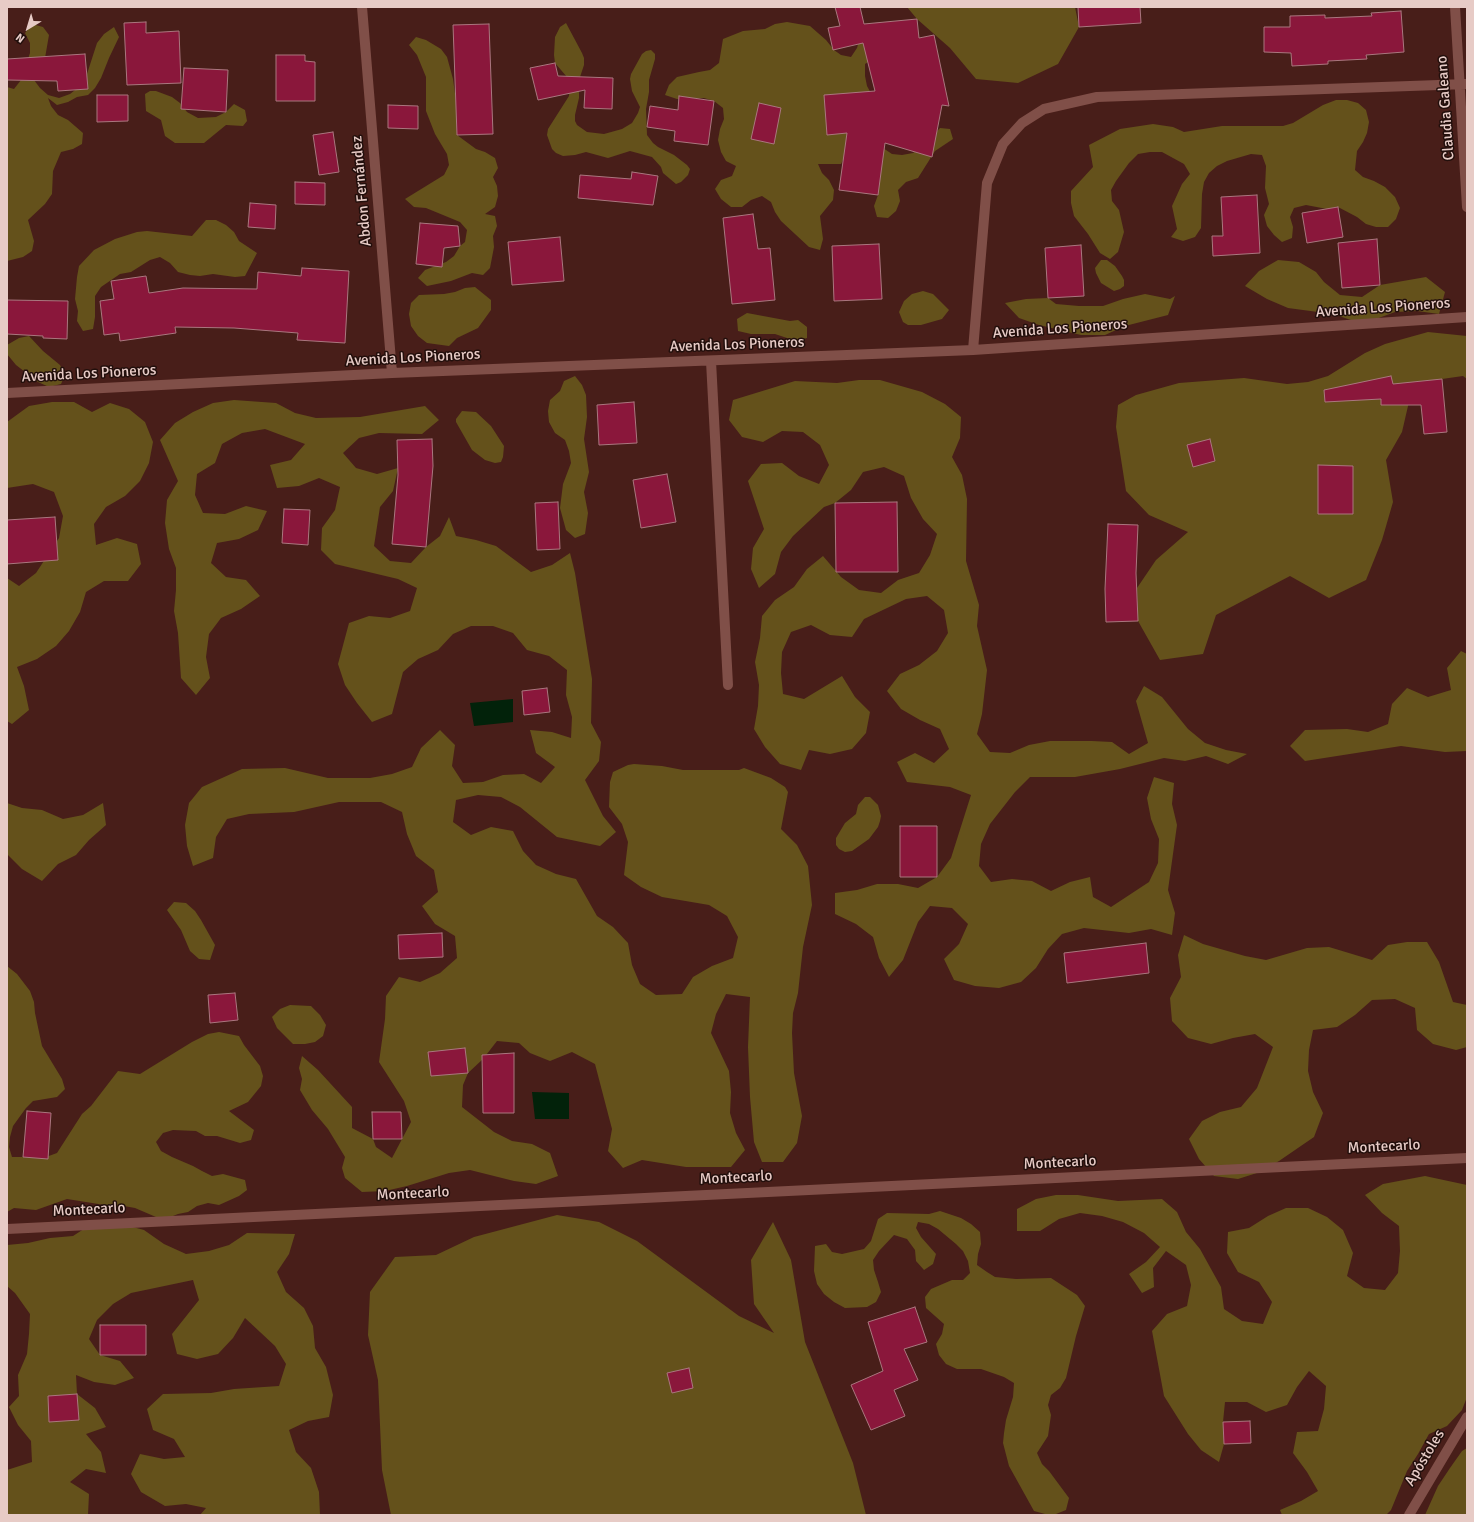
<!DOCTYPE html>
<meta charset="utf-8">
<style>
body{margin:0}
#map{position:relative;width:1474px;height:1522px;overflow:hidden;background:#481e19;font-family:Signika,sans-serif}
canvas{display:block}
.frame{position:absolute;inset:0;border:8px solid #e7cbc6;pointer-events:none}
.north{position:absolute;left:8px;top:8px;width:40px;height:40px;-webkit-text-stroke:3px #220f0c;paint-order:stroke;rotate:218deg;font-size:11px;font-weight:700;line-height:16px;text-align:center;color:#e7cbc6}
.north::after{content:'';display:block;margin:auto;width:14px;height:18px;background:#e7cbc6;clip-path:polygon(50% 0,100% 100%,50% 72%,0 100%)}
</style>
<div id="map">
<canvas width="1474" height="1522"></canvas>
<div class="frame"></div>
<div class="north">N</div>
</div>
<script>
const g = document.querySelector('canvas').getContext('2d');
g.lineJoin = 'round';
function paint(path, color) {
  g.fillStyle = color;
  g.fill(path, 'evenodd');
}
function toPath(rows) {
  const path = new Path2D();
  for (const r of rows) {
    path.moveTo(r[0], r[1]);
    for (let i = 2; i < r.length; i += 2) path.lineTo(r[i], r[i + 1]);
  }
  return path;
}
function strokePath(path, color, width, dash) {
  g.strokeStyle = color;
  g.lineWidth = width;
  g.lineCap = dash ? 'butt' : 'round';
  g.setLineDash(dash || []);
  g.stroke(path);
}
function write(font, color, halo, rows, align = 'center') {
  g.font = font + ' Signika,sans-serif';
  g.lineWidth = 3;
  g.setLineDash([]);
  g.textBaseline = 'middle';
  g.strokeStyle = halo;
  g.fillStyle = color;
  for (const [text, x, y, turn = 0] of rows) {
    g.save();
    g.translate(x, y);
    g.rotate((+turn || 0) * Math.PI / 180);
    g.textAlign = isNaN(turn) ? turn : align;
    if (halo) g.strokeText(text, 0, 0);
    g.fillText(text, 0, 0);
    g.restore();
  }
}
const green = toPath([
 [907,7,1075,7,1079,27,1058,64,1018,83,976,79,950,48,917,19],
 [787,22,810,26,826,40,834,50,841,55,851,57,857,48,860,38,870,53,868,62,865,64,865,76,867,86,873,97,883,148,892,154,902,155,913,153,923,146,940,128,950,129,953,139,935,151,918,178,906,182,898,190,900,201,896,211,888,218,877,217,874,206,878,195,879,177,843,160,841,164,818,164,822,173,829,180,834,190,833,200,820,216,823,239,820,250,809,247,781,221,775,212,771,202,762,196,751,200,742,207,731,207,721,199,715,189,721,180,732,176,736,166,726,161,721,152,718,140,720,129,724,119,723,108,714,101,704,98,677,99,665,95,669,85,677,77,699,72,710,70,719,63,723,39,743,31,765,29,775,24],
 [566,23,582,53,584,58,584,65,579,80,579,98,575,115,575,121,577,125,587,132,604,134,622,129,632,123,638,113,640,107,632,91,630,79,631,74,642,54,646,51,651,50,655,54,655,59,649,80,649,92,646,109,647,135,653,143,658,147,674,155,687,165,690,169,688,175,681,182,676,184,663,173,661,167,652,157,630,151,608,158,586,152,575,155,563,156,556,153,552,149,547,135,548,129,569,96,570,83,567,77,555,63,554,55,555,37,560,27],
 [32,24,43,27,49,35,45,58,34,80,40,88,48,95,59,98,70,94,79,87,86,77,97,43,104,34,114,27,119,37,109,58,101,78,95,88,88,95,77,97,68,102,57,105,48,98,51,106,58,115,68,120,83,133,82,144,73,149,61,152,53,171,52,194,45,204,28,220,34,241,32,251,23,257,7,261,7,87,14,89,21,80,30,53,30,43,25,33],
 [416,37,426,40,441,49,447,57,453,79,456,101,457,135,476,149,485,152,495,158,498,168,493,177,497,186,498,196,495,207,485,214,495,216,497,226,493,236,494,247,490,268,483,275,472,273,451,281,427,286,418,278,425,270,446,262,454,256,460,246,465,242,467,230,460,222,426,208,414,207,405,199,444,175,449,165,447,154,435,134,426,111,426,77,417,55,409,45],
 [150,91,156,91,172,97,180,103,187,112,198,118,216,117,226,112,234,104,245,110,247,121,243,126,226,125,204,143,175,143,165,136,161,120,146,111,145,94],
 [1336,100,1347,100,1358,103,1366,110,1369,122,1367,133,1363,142,1357,151,1355,170,1363,177,1374,181,1385,187,1395,197,1400,208,1396,219,1388,227,1376,227,1366,224,1357,217,1338,207,1327,209,1306,205,1294,208,1290,217,1293,227,1292,238,1282,242,1274,235,1267,226,1264,215,1269,204,1265,188,1266,166,1262,155,1251,154,1227,161,1217,166,1209,173,1204,182,1202,194,1201,228,1195,237,1183,241,1171,237,1177,229,1172,206,1182,184,1190,174,1184,164,1162,152,1150,152,1138,154,1129,163,1116,181,1111,190,1112,201,1119,210,1124,232,1118,252,1110,259,1100,253,1088,234,1074,216,1071,203,1071,191,1093,167,1089,145,1120,129,1153,124,1173,127,1184,132,1222,126,1283,126,1293,123,1323,105],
 [206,220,216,220,226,225,234,232,239,241,257,253,245,276,235,277,213,274,200,276,190,275,178,272,170,263,160,257,150,260,131,272,120,274,101,287,95,296,95,317,93,329,83,331,77,321,78,311,75,299,77,277,79,266,94,250,115,239,137,232,147,231,192,236],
 [1101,260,1107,260,1115,266,1122,276,1124,280,1124,286,1120,289,1114,291,1101,283,1096,273,1095,268],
 [1278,260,1299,262,1316,272,1324,282,1340,295,1362,297,1380,285,1426,277,1445,292,1439,314,1417,311,1395,312,1376,319,1354,321,1333,314,1288,308,1267,299,1245,286,1259,271],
 [475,287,491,300,491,310,478,328,457,338,449,346,427,343,418,336,411,326,409,314,411,303,419,295,444,294,455,292,465,288],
 [923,291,933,294,949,310,942,319,921,325,908,325,903,322,899,312,904,301,912,294],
 [1145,294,1170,299,1175,296,1168,315,1125,326,1105,335,1081,335,1039,325,1019,318,1005,303,1026,299,1048,298,1056,304,1079,306,1103,306,1123,299],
 [747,313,790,321,798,320,807,327,807,338,796,341,775,334,751,334,738,331,737,319],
 [1428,332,1467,336,1467,379,1463,376,1442,379,1411,393,1402,432,1386,460,1393,502,1382,540,1366,580,1329,598,1290,576,1216,615,1203,654,1160,660,1138,621,1137,588,1156,560,1188,532,1149,515,1126,491,1116,427,1118,405,1136,395,1179,383,1244,378,1287,384,1308,382,1328,376,1365,353,1385,344],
 [29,336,43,351,60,365,65,375,61,384,49,387,38,382,16,365,7,354,7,345,19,338],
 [575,376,582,385,586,395,587,417,584,439,589,472,584,492,588,513,585,534,575,538,566,530,560,508,563,484,571,463,569,451,565,440,555,433,549,422,548,411,550,400,560,391,564,381],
 [859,380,880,380,922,392,945,404,961,417,960,438,952,457,962,475,967,499,966,561,979,605,977,626,987,670,982,714,977,734,990,752,1010,753,1029,745,1050,741,1092,741,1112,742,1129,754,1148,743,1136,701,1144,686,1162,697,1188,729,1205,743,1226,750,1247,754,1228,764,1206,756,1185,761,1164,758,1120,769,1075,777,1030,777,1015,792,990,824,981,844,979,866,991,882,1012,879,1032,881,1051,891,1070,882,1090,877,1093,897,1111,907,1149,882,1158,863,1159,839,1151,819,1147,798,1154,777,1174,783,1172,804,1177,825,1168,890,1175,913,1172,935,1151,929,1129,933,1084,928,1062,934,1048,949,1036,968,1021,982,999,988,975,986,954,980,944,959,959,944,968,924,952,908,930,906,918,922,903,960,889,977,879,958,873,937,856,924,835,914,835,893,857,890,877,884,898,884,918,888,937,877,951,858,971,795,950,787,907,782,897,762,915,753,934,763,949,749,940,729,920,720,901,709,887,691,900,674,919,665,937,651,948,633,944,610,927,596,906,599,864,619,852,637,830,635,811,625,791,632,782,652,781,673,783,694,804,699,842,676,855,697,870,712,866,733,852,749,830,754,809,750,801,770,780,764,765,747,754,729,758,706,759,685,755,662,760,638,762,616,775,600,794,587,807,569,823,556,841,577,859,590,881,593,898,580,919,573,930,555,937,534,923,519,911,498,904,476,884,467,863,472,851,490,835,503,824,507,793,536,781,552,775,574,759,588,751,569,753,548,764,529,748,481,761,464,782,463,799,476,819,484,829,465,820,445,803,432,782,431,763,442,742,437,729,420,733,400,795,381,837,383],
 [234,400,276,403,295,413,316,418,360,417,425,406,439,420,422,434,379,433,359,438,343,453,356,468,377,474,398,468,393,491,380,507,374,546,390,561,411,563,426,547,440,536,449,517,456,536,476,540,496,546,531,572,552,565,570,553,575,573,592,679,591,723,601,742,599,761,585,780,603,816,616,832,600,846,557,837,520,807,501,797,478,795,456,800,453,822,471,835,491,827,513,831,523,851,536,865,556,874,576,879,597,916,613,927,628,943,632,965,640,984,656,995,682,994,693,977,712,966,733,958,738,937,727,916,709,905,662,897,641,887,624,875,628,842,622,824,609,807,610,782,613,772,628,765,634,764,662,766,683,770,739,770,744,768,771,778,785,787,788,792,781,829,797,845,808,866,812,905,803,947,798,993,793,1013,792,1033,794,1073,802,1116,797,1143,783,1162,762,1162,754,1142,750,1097,748,1047,750,997,726,994,716,1014,711,1033,729,1071,731,1092,730,1113,736,1133,745,1150,731,1167,686,1167,642,1160,623,1168,608,1151,612,1129,595,1064,572,1052,550,1061,530,1053,519,1043,497,1041,483,1059,468,1073,463,1085,462,1107,494,1132,512,1141,532,1144,550,1153,558,1176,536,1184,514,1181,470,1170,449,1173,407,1186,385,1191,362,1192,345,1178,342,1168,345,1157,328,1129,312,1110,300,1090,302,1079,299,1068,302,1056,318,1070,352,1107,352,1128,373,1139,376,1147,392,1158,411,1122,404,1101,379,1062,385,1019,386,996,399,977,420,982,440,973,457,958,455,936,435,924,422,906,438,892,434,870,416,856,407,834,402,812,381,802,339,802,294,812,249,814,227,819,216,837,213,858,193,866,187,846,185,825,189,803,202,787,242,769,285,768,328,778,370,778,392,774,412,767,421,748,440,730,455,745,452,766,463,783,483,782,503,775,524,774,541,783,555,767,536,753,530,730,552,732,571,738,572,717,566,695,567,670,549,656,527,650,513,633,493,626,471,626,453,634,438,650,418,659,403,672,392,714,372,722,357,703,345,685,338,664,349,623,369,616,390,618,410,611,417,588,398,579,335,564,321,550,322,528,335,510,340,487,319,478,299,486,277,488,270,465,291,460,305,444,265,429,242,433,222,444,215,463,197,474,195,495,203,513,225,514,246,506,267,511,258,530,239,539,217,543,211,563,226,577,246,580,260,596,241,609,221,618,209,634,206,657,210,678,196,695,181,678,178,633,174,611,176,590,176,568,169,549,165,523,167,500,178,481,160,440,175,423,193,412,213,403],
 [52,402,74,402,92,412,110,403,129,409,145,422,153,442,149,463,140,481,125,496,106,507,94,524,96,545,117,538,137,544,141,564,128,581,104,581,86,592,80,612,69,631,56,646,37,659,17,667,24,686,29,710,12,724,7,721,7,578,19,586,36,573,59,538,63,516,54,492,33,484,7,488,7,422,29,406],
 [462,411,476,412,491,426,504,446,503,457,501,462,495,463,485,460,472,450,456,422,456,419],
 [1461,651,1467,654,1467,751,1445,752,1401,746,1305,761,1290,746,1305,730,1347,729,1368,732,1388,724,1392,704,1407,688,1428,697,1451,690,1447,668],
 [865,797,870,797,878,805,881,816,880,821,878,827,869,839,852,851,845,852,839,849,836,845,836,838,845,823,856,814,858,805],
 [7,803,22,808,42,810,63,819,83,815,103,803,106,825,89,840,76,855,58,864,42,881,22,869,8,855],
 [174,902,186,903,195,911,201,920,215,945,210,960,199,959,190,951,181,930,167,910],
 [1184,935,1203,944,1245,956,1266,960,1307,948,1329,947,1372,960,1388,945,1407,942,1427,942,1439,962,1453,1002,1467,1005,1467,1047,1456,1050,1433,1044,1417,1030,1415,1008,1395,999,1372,1000,1355,1015,1337,1027,1313,1030,1309,1050,1308,1071,1313,1092,1323,1113,1314,1137,1279,1161,1260,1172,1238,1179,1214,1176,1199,1159,1189,1139,1202,1121,1220,1112,1241,1107,1257,1088,1273,1047,1255,1034,1233,1038,1211,1044,1188,1038,1172,1021,1170,998,1181,977,1178,955],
 [7,966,17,974,30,991,34,1002,35,1013,42,1046,62,1079,65,1089,57,1097,33,1101,26,1108,13,1126,10,1137,9,1147,12,1157,46,1157,57,1153,82,1114,91,1106,118,1071,140,1074,192,1042,208,1034,219,1032,239,1036,244,1045,260,1066,263,1076,261,1086,248,1102,229,1111,254,1130,251,1140,240,1143,217,1136,205,1136,196,1131,173,1130,163,1133,156,1142,161,1151,172,1157,193,1166,202,1171,212,1176,223,1174,245,1180,247,1190,239,1196,219,1205,208,1203,197,1206,188,1212,178,1214,168,1218,156,1217,135,1208,124,1206,111,1206,67,1199,36,1210,14,1208,7,1212],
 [290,1005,311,1006,320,1015,326,1025,323,1036,315,1042,305,1044,293,1044,277,1028,272,1017,280,1009],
 [1425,1176,1467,1185,1467,1397,1462,1410,1447,1426,1429,1434,1418,1454,1407,1471,1391,1510,1386,1515,1282,1515,1280,1510,1301,1501,1318,1491,1307,1472,1293,1453,1297,1432,1318,1431,1324,1409,1326,1386,1309,1371,1297,1387,1287,1405,1266,1412,1247,1402,1225,1402,1223,1422,1224,1444,1219,1462,1201,1450,1188,1434,1164,1396,1152,1331,1167,1314,1187,1306,1191,1285,1186,1265,1166,1251,1153,1268,1154,1287,1142,1293,1129,1274,1146,1262,1160,1247,1144,1233,1123,1222,1102,1216,1080,1213,1059,1219,1040,1231,1017,1231,1017,1209,1036,1199,1056,1195,1078,1195,1118,1201,1162,1199,1177,1212,1186,1232,1200,1249,1221,1287,1224,1309,1242,1321,1263,1324,1272,1302,1259,1282,1238,1272,1227,1253,1228,1232,1249,1228,1268,1216,1286,1208,1308,1208,1327,1217,1343,1230,1353,1253,1347,1276,1364,1288,1385,1290,1398,1273,1400,1251,1399,1226,1382,1213,1365,1195,1383,1184],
 [940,1211,961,1218,971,1224,980,1232,981,1244,978,1254,977,1265,987,1272,995,1277,1016,1279,1051,1278,1077,1295,1085,1306,1076,1336,1066,1378,1060,1388,1051,1395,1048,1405,1051,1415,1048,1436,1037,1453,1042,1464,1049,1471,1069,1498,1066,1510,1056,1514,1045,1514,1034,1511,1009,1466,1003,1443,1004,1433,1006,1420,1013,1397,1014,1383,1004,1377,981,1369,957,1369,946,1364,939,1355,936,1344,942,1334,944,1324,926,1308,925,1297,931,1289,952,1280,963,1280,970,1273,968,1261,963,1251,956,1244,938,1229,929,1224,918,1222,916,1228,921,1237,936,1254,933,1264,924,1270,916,1261,915,1250,907,1239,894,1235,879,1251,873,1260,874,1270,878,1282,881,1292,876,1302,867,1307,845,1308,834,1302,824,1294,817,1284,814,1271,815,1246,826,1244,832,1252,842,1254,864,1249,871,1241,878,1219,887,1213,929,1214],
 [557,1215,599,1222,637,1241,739,1316,774,1333,754,1304,751,1260,773,1222,791,1260,805,1342,853,1463,866,1515,391,1515,382,1470,378,1380,368,1335,370,1292,395,1257,436,1255,474,1237],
 [114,1222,144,1230,164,1244,186,1254,209,1251,229,1245,247,1233,295,1234,289,1254,277,1272,286,1292,304,1308,313,1326,315,1348,326,1367,333,1395,329,1417,308,1421,289,1430,296,1452,311,1468,319,1492,320,1515,200,1515,206,1508,186,1504,165,1506,141,1492,131,1474,140,1454,164,1459,185,1457,174,1439,153,1430,147,1409,163,1394,211,1393,234,1389,279,1386,286,1364,275,1346,245,1318,233,1338,218,1354,197,1359,177,1354,172,1334,199,1300,193,1280,131,1293,113,1304,97,1320,89,1339,100,1355,120,1361,134,1378,115,1385,94,1382,76,1375,77,1394,95,1408,106,1427,86,1434,101,1452,106,1473,86,1469,70,1482,89,1494,88,1515,7,1515,7,1470,32,1462,31,1441,18,1425,9,1407,19,1396,18,1375,27,1354,29,1334,30,1314,15,1293,7,1286,7,1245,28,1243,50,1238,73,1236,93,1223],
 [1467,1448,1467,1515,1425,1515,1438,1486,1450,1468,1462,1451]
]);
const water = toPath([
 [513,699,513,722,474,726,470,703],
 [532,1092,569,1093,569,1119,535,1119]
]);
const building = toPath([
 [835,7,860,7,864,24,917,19,919,38,934,35,949,106,942,105,932,157,885,143,878,195,839,190,847,133,827,135,824,95,875,91,863,43,833,50,828,28,840,26,835,7],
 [1078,7,1140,7,1141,23,1079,27,1078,7],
 [1401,11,1404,52,1366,55,1367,59,1328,61,1328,64,1292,66,1291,53,1264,52,1264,27,1290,27,1290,16,1325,15,1325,18,1372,16,1371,13,1401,11],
 [146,22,146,33,179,31,181,83,127,85,124,23,146,22],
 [489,24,493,134,457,135,453,25,489,24],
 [85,54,88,89,58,91,57,81,7,80,7,59,85,54],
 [276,55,305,55,305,61,315,62,315,101,276,101,276,55],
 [555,63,558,76,613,78,612,109,584,108,585,90,538,100,530,68,555,63],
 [184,68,228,70,226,112,181,109,184,68],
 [97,95,128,95,128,121,97,122,97,95],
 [679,96,714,101,708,145,674,141,675,131,647,127,650,106,678,110,679,96],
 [759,103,781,108,774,144,751,139,759,103],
 [388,105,418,106,418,129,388,128,388,105],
 [333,132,339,172,319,175,313,135,333,132],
 [632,172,658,176,653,205,578,198,580,175,631,179,632,172],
 [295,182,325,183,325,205,295,204,295,182],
 [1257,195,1260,253,1213,256,1212,236,1223,236,1221,197,1257,195],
 [250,203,276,205,275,229,248,227,250,203],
 [1338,207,1343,237,1307,243,1302,213,1338,207],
 [753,214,758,249,770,248,775,300,732,304,723,218,753,214],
 [420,223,458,226,460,246,444,248,442,267,416,264,420,223],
 [560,237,564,281,512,285,508,242,560,237],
 [1377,239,1380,285,1342,288,1338,243,1377,239],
 [879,244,882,299,834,301,832,246,879,244],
 [1081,245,1084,296,1048,298,1045,248,1081,245],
 [302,268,349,271,345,343,297,340,298,333,234,328,175,327,176,333,120,341,119,333,104,335,100,301,114,299,111,281,146,276,149,293,183,288,257,289,258,272,301,276,302,268],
 [7,300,68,301,67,339,43,338,43,336,7,334,7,300],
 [1391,376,1393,384,1442,379,1447,432,1424,434,1421,405,1381,405,1381,399,1325,402,1324,390,1391,376],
 [634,402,637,443,599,445,597,405,634,402],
 [432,439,433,466,426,547,392,544,398,475,397,440,432,439],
 [1210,439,1215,461,1193,467,1187,445,1210,439],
 [1318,465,1353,466,1353,514,1318,514,1318,465],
 [667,474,676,522,641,528,633,480,667,474],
 [558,502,560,549,537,550,535,503,558,502],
 [897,502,898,572,836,572,835,503,897,502],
 [284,509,310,510,308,545,282,543,284,509],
 [55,517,58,560,7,564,7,520,55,517],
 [1108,524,1138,525,1136,573,1138,621,1106,622,1105,589,1108,524],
 [547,688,550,712,524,715,522,691,547,688],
 [900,826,937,826,937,877,900,877,900,826],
 [442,933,443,957,399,959,398,935,442,933],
 [1146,943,1149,973,1067,983,1064,953,1146,943],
 [235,993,238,1020,210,1023,208,995,235,993],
 [465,1048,468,1073,431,1076,428,1052,465,1048],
 [514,1053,514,1113,483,1113,482,1055,514,1053],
 [27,1111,51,1113,48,1159,23,1157,27,1111],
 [372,1112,401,1112,402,1139,373,1139,372,1112],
 [915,1307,927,1342,904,1349,918,1380,894,1390,905,1416,871,1430,851,1385,883,1371,868,1322,915,1307],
 [100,1325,146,1325,146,1355,100,1355,100,1325],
 [689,1368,693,1388,672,1393,667,1373,689,1368],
 [77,1394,79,1420,49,1422,48,1396,77,1394],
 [1250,1421,1251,1443,1224,1444,1223,1422,1250,1421]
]);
const street = toPath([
 [362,7,392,373],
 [1455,7,1467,207],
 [973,350,987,183,1003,144,1022,123,1044,109,1097,97,1467,84],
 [711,361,728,685],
 [7,393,392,373,973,350,1467,317],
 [7,1229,1467,1158],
 [1409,1515,1467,1417]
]);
const streetNames = [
 ["Claudia Galeano",1446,108,-94],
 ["Abdon Fernández",362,191,-95],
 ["Avenida Los Pioneros",1383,308,-4],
 ["Avenida Los Pioneros",1060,329,-4],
 ["Avenida Los Pioneros",737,345,-2],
 ["Avenida Los Pioneros",413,358,-3],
 ["Avenida Los Pioneros",89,374,-3],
 ["Montecarlo",1384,1147,-3],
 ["Montecarlo",1060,1163,-3],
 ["Montecarlo",736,1178,-3],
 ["Montecarlo",413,1194,-3],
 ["Montecarlo",89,1210,-3],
 ["Apóstoles",1425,1458,-59]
];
paint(green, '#64511b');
paint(water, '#02220a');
paint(building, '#8a173b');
strokePath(building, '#aa777f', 1);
strokePath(street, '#804f48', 10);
write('15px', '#e7cbc6', '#220f0c', streetNames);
</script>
